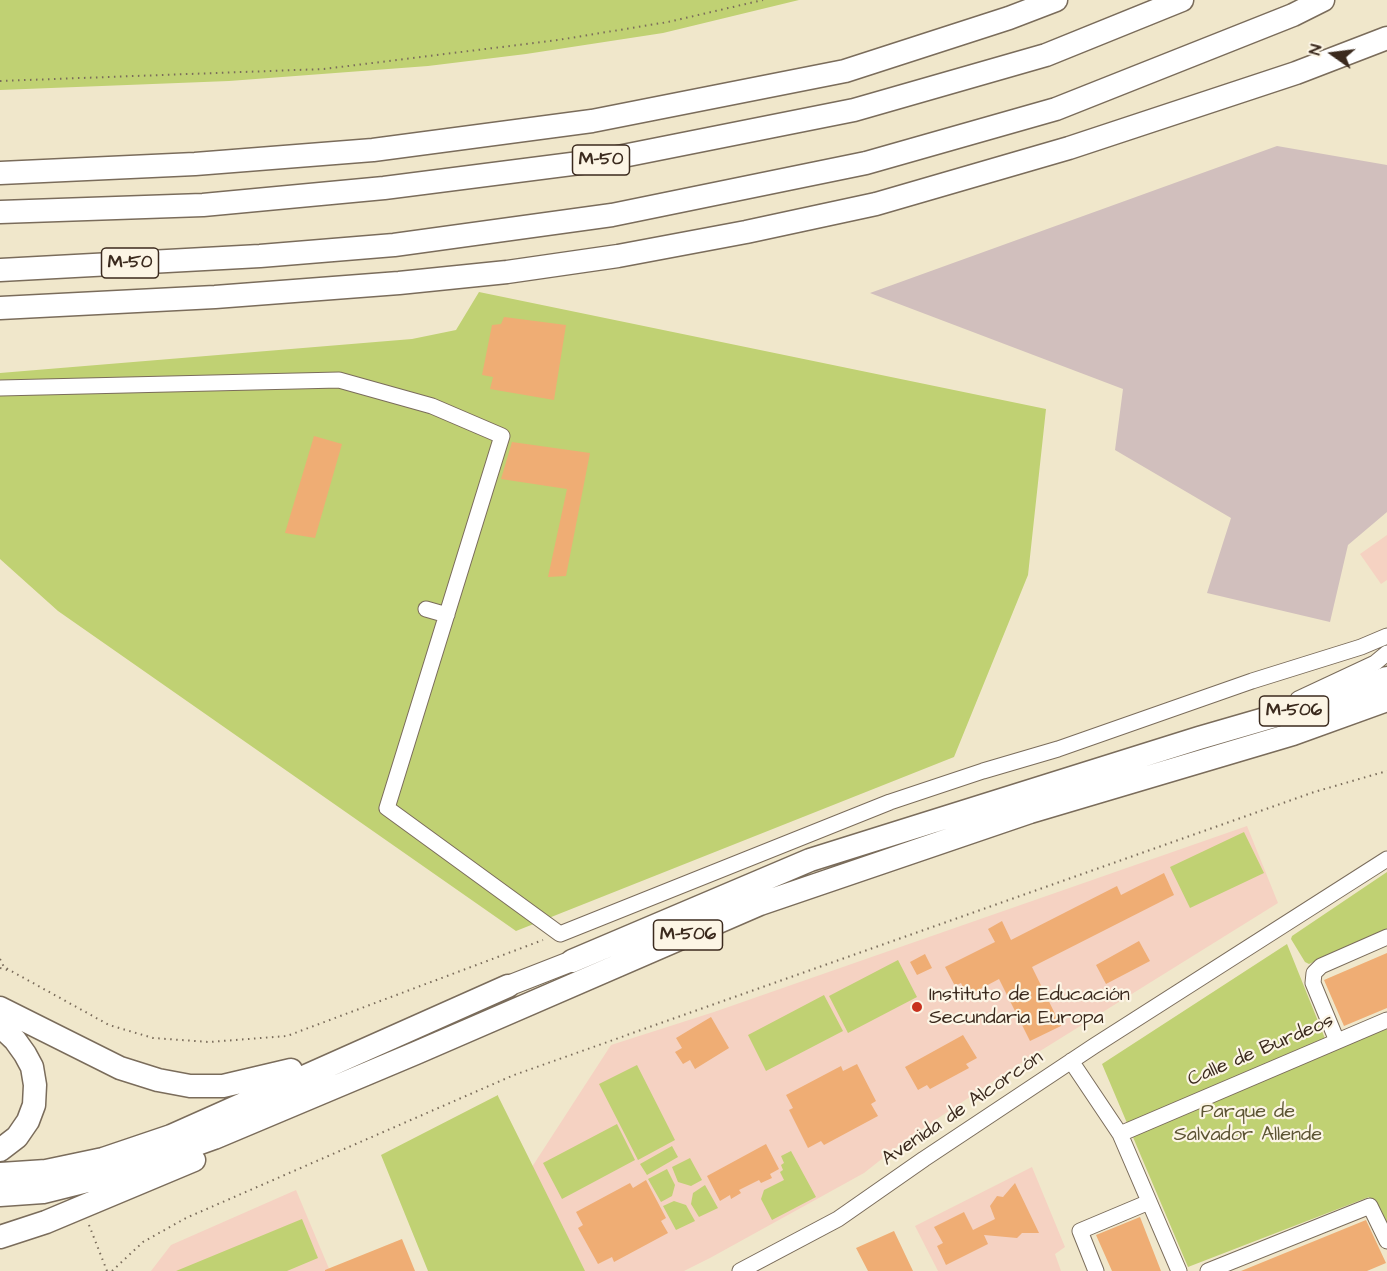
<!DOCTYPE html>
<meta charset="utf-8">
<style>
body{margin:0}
#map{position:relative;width:1387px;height:1271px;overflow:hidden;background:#f0e7cb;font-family:"Architects Daughter",sans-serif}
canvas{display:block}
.north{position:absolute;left:1303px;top:24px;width:60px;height:60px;-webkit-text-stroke:4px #fcf5e5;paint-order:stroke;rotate:284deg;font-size:16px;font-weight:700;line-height:24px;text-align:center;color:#3b2a1e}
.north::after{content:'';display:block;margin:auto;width:21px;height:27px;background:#3b2a1e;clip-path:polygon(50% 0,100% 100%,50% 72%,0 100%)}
</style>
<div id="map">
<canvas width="1387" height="1271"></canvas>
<div class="north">N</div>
</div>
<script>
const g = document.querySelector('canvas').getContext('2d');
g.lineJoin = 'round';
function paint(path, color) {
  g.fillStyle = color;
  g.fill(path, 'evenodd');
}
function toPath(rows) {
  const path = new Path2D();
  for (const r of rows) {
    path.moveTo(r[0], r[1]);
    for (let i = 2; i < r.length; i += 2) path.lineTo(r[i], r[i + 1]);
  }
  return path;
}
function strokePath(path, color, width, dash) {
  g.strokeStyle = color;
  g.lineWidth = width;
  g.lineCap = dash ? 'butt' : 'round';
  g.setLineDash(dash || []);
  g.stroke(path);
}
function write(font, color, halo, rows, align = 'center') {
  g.font = font + ' "Architects Daughter",sans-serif';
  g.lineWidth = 4.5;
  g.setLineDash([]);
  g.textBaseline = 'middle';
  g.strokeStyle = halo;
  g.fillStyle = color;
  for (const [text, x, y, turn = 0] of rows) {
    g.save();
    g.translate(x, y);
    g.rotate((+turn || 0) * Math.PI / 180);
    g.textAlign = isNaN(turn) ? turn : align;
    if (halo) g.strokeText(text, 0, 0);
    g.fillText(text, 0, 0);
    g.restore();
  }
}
const built = toPath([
 [1387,535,1387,580,1381,584,1360,554],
 [1247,826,1278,903,1016,1066,907,1139,864,1173,710,1258,684,1271,583,1271,530,1170,611,1045,714,1012],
 [1032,1167,1065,1247,1055,1254,1061,1271,938,1271,915,1226],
 [296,1190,330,1271,151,1271,171,1245]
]);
const industrial = toPath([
 [1277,146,1387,165,1387,512,1348,545,1330,622,1207,593,1231,518,1115,450,1123,389,870,293]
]);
const green = toPath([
 [0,0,799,0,663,33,526,54,428,66,229,81,0,90],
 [479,292,1046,409,1028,575,954,757,516,931,58,611,0,559,0,373,412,339,456,330],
 [1244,832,1264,873,1190,908,1170,867],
 [1387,872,1387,929,1309,964,1305,962,1291,939,1292,936],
 [1287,944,1330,1051,1387,1029,1387,1233,1369,1197,1188,1267,1102,1064],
 [898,960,917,997,848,1033,829,996],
 [824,995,843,1031,766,1071,748,1035],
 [637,1065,675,1140,638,1160,599,1084],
 [498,1095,498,1096,585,1271,428,1271,381,1155],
 [617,1124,635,1160,562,1199,543,1163],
 [672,1146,678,1157,647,1175,640,1164],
 [791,1151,816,1197,772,1220,761,1199,764,1190,784,1180,780,1172,783,1170,781,1165,784,1163,781,1156],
 [690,1158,702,1180,691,1186,678,1182,672,1167],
 [667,1169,675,1185,672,1196,661,1202,648,1179],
 [705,1185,718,1208,699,1217,691,1204,693,1193],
 [674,1201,686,1205,695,1221,676,1230,663,1206],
 [302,1219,318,1258,287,1271,176,1271]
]);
const building = toPath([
 [504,317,566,325,554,400,490,389,493,377,482,375,492,325,501,324],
 [314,436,342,444,315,538,285,533],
 [512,442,590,453,566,576,548,577,567,489,501,479],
 [1164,873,1174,895,1032,967,1061,1026,1030,1041,999,979,967,996,961,983,955,986,945,967,995,942,988,929,1002,921,1011,940,1117,886,1121,895],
 [1139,941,1150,961,1106,984,1096,965],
 [1387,953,1387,1008,1344,1026,1324,980],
 [925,954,932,968,917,975,910,962],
 [711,1017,729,1048,695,1069,690,1060,683,1064,675,1052,682,1048,676,1038],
 [963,1035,977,1058,966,1064,969,1068,930,1089,927,1085,918,1090,905,1067],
 [857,1064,876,1101,871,1104,878,1116,824,1145,821,1141,808,1148,789,1110,793,1108,786,1095,841,1066,843,1071],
 [766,1144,779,1169,770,1174,772,1178,761,1183,759,1180,739,1190,741,1193,731,1199,730,1195,720,1201,707,1176],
 [646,1180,666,1218,661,1221,668,1233,614,1262,612,1257,598,1264,578,1228,583,1225,576,1212,630,1183,633,1188],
 [1015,1183,1039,1233,1022,1233,1017,1238,984,1235,988,1244,946,1265,937,1246,943,1243,934,1227,964,1212,973,1230,995,1219,990,1206,997,1196,1003,1197],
 [1140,1217,1161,1271,1112,1271,1096,1235],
 [1366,1220,1386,1263,1367,1271,1241,1271],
 [894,1231,913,1271,868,1271,856,1248],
 [402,1239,415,1271,325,1271,325,1270]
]);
const path = toPath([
 [0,81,324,69,558,40,668,22,763,0],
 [0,959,4,967,109,1025,153,1038,209,1042,287,1036,543,940],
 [0,968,7,970],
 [89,1225,107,1271],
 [112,1271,143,1242,186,1218,514,1075,1314,792,1387,771]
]);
const minor = toPath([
 [0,388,339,380,432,406,502,436,387,808,560,934,890,802,983,771,1058,749,1252,681,1361,647,1387,636],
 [426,609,447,615],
 [1298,699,1375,663,1387,653],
 [1337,1041,1313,983,1314,973,1321,966,1387,937],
 [1071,1061,1120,1134],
 [740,1271,838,1219,924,1159,1094,1046,1387,859],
 [1096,1271,1080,1231,1149,1202],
 [1179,1271,1120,1134,1387,1020],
 [1208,1271,1370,1206,1387,1241]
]);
const major = toPath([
 [508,986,572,961]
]);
const highway = toPath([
 [0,173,195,164,373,150,592,121,845,71,1009,18,1056,0],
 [0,212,203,205,384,188,603,160,854,110,1046,55,1182,0],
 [0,270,260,256,394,245,612,215,866,163,1056,109,1293,15,1323,0],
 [0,308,215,297,399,283,507,272,618,256,746,232,876,204,1069,148,1296,73,1387,38],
 [572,961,810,860,1199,738,1299,709,1387,678],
 [0,1008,120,1068,158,1080,190,1086,223,1086,291,1070],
 [0,1026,15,1040,25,1054,32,1067,35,1085,34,1105,28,1121,17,1137,0,1150],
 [0,1174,46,1171,103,1159,171,1136,508,986],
 [0,1195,43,1192,111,1175,214,1138,416,1053,760,904,1030,812,1293,734,1387,700],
 [0,1237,46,1222,194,1160]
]);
const markers = [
 [917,1007,6,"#c8321e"]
];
const shields = [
 [601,160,57],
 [130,263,57],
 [1294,711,69],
 [688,935,69]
];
const shieldNames = [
 ["M-50",601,160],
 ["M-50",130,263],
 ["M-506",1294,711],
 ["M-506",688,935]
];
const poiNames = [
 ["Instituto de Educación",929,996],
 ["Secundaria Europa",929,1019]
];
const streetNames = [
 ["Calle de Burdeos",1261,1051,-23],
 ["Avenida de Alcorcón",963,1109,-34]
];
const parkNames = [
 ["Parque de",1248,1113],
 ["Salvador Allende",1248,1136]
];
paint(built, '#f5d2c2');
paint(industrial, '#d1bfbd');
paint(green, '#c0d173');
paint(building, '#efad74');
strokePath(minor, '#7a6c5b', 17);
strokePath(major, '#7a6c5b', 22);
strokePath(highway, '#7a6c5b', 25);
strokePath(path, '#7a6c5b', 2, [1.5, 4.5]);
strokePath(minor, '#fff', 15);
strokePath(major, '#fff', 20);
strokePath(highway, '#fff', 22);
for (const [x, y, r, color] of markers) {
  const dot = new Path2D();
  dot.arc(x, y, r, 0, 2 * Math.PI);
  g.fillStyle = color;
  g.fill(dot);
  strokePath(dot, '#fcf5e5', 2);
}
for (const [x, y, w] of shields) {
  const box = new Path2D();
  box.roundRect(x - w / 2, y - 15, w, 30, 4.5);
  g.fillStyle = '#fcf5e5';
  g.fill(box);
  strokePath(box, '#3b2a1e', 1.5);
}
write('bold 18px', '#3b2a1e', null, shieldNames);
write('20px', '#3b2a1e', '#fcf5e5', poiNames, 'left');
write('20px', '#3b2a1e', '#fcf5e5', streetNames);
write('20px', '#5c5433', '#fcf5e5', parkNames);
</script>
